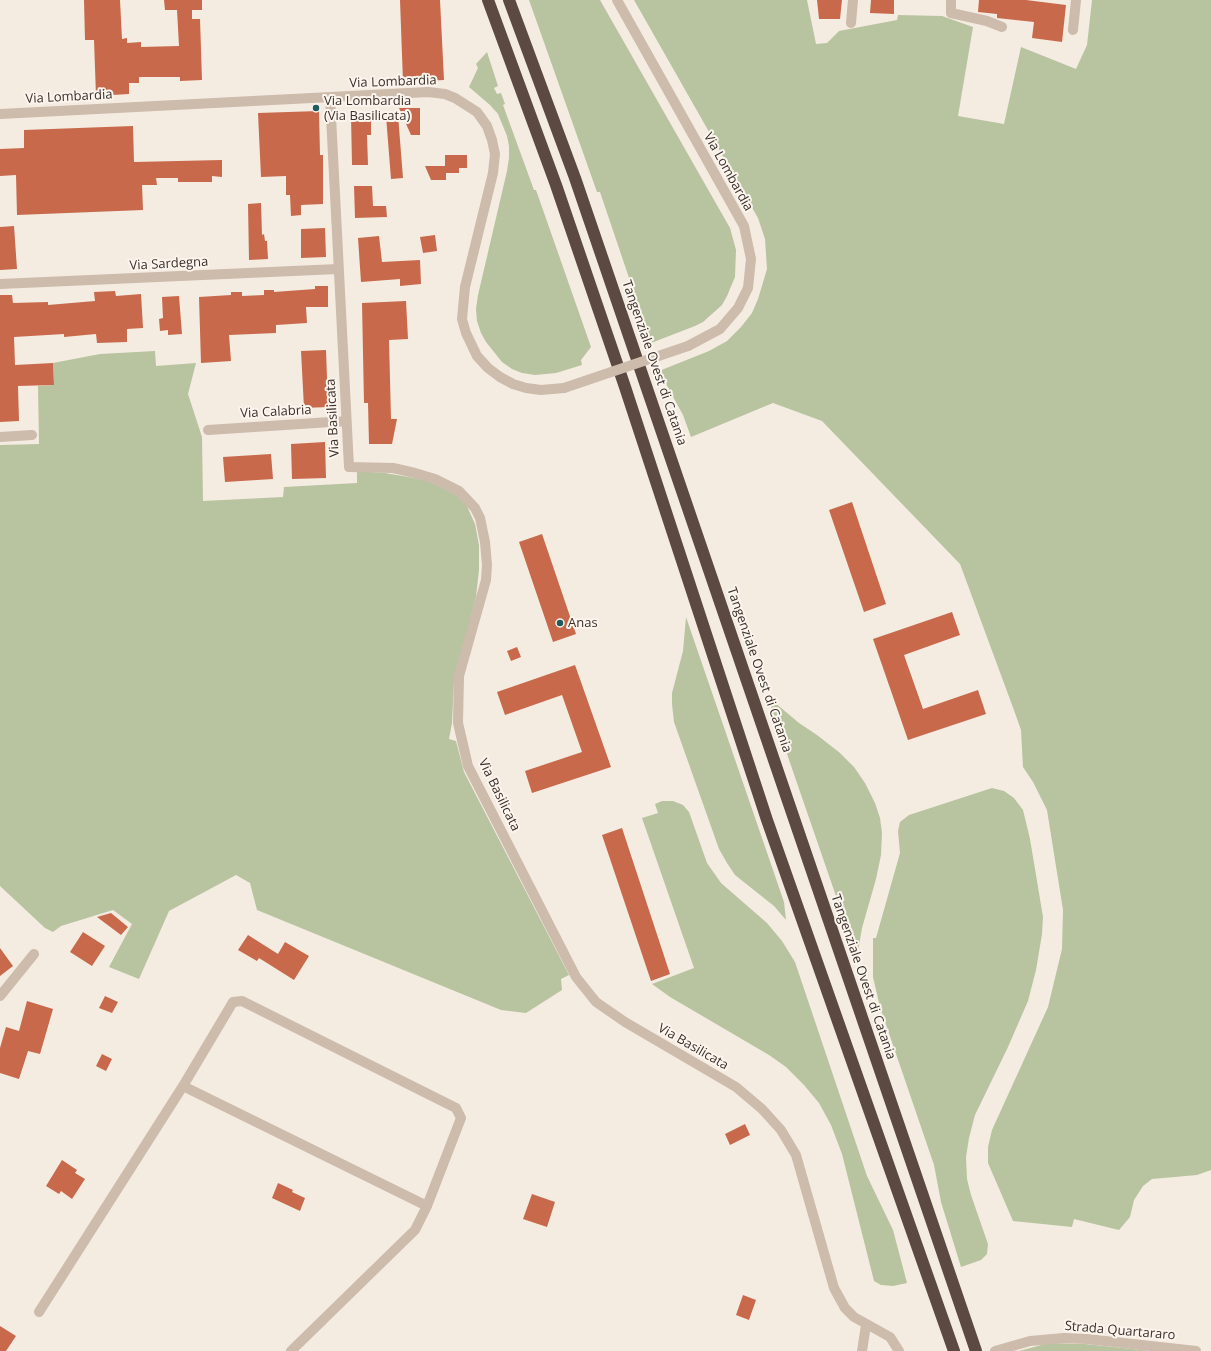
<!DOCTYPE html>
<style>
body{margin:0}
canvas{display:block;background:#f4ebe1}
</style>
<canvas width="1211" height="1351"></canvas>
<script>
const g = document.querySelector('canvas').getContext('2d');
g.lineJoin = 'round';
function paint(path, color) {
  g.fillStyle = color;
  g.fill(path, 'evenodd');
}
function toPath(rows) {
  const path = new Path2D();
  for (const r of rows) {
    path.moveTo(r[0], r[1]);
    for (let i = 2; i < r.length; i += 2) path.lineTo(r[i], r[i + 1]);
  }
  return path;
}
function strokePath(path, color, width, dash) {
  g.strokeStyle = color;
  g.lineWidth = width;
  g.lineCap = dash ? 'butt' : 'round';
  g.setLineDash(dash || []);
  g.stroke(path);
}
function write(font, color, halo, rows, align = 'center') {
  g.font = font + ' "Open Sans",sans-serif';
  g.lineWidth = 4;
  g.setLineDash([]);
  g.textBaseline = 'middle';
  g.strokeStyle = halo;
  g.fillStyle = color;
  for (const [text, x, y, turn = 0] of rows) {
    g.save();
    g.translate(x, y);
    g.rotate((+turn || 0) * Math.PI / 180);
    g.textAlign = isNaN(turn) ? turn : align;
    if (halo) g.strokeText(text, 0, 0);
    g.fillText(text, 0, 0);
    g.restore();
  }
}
const green = toPath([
 [529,0,600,0,730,228,736,250,735,277,727,296,722,305,703,322,695,326,651,343,600,192,597,192],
 [634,0,807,0,816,44,827,43,839,31,897,20,898,15,942,16,973,27,958,116,1004,124,1021,47,1076,69,1087,45,1092,0,1211,0,1211,1170,1197,1175,1152,1179,1143,1186,1134,1200,1130,1217,1119,1230,1074,1219,1072,1227,1013,1221,988,1163,988,1147,992,1130,1048,1007,1062,949,1063,910,1047,810,1033,782,1023,767,1021,730,1015,713,960,564,822,421,773,403,691,437,683,415,659,371,709,351,727,341,741,327,752,313,758,299,767,269,765,239,758,218],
 [487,52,498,86,494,88,497,94,501,93,505,104,503,105,534,190,536,190,591,347,581,360,582,365,556,373,535,375,522,373,512,369,502,362,486,342,481,333,477,321,476,309,478,295,507,171,509,158,509,146,507,136,498,114,490,105,469,87,478,68,476,64],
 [155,351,156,366,196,363,188,394,202,437,203,501,283,497,284,487,357,483,357,471,385,473,420,479,435,484,457,495,466,504,475,524,479,545,479,570,476,597,454,682,452,723,449,739,456,741,464,772,569,975,561,979,562,990,526,1013,501,1010,257,910,250,883,236,875,169,911,139,979,109,967,132,924,113,910,61,926,53,932,45,928,0,886,0,445,39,444,38,386,54,385,53,363,100,354],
 [686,617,784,902,786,920,774,906,735,875,727,863,719,849,674,722,672,704,672,693,683,651],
 [767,696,799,723,817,735,840,753,854,767,865,783,875,803,880,818,882,833,881,855,876,879,862,928,857,957],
 [992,788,1004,791,1014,798,1023,810,1030,839,1043,917,1042,934,1036,970,1028,1001,1008,1047,975,1115,969,1138,966,1157,967,1179,971,1195,988,1244,987,1254,981,1260,961,1267,941,1202,934,1165,880,1007,873,977,873,938,876,938,900,853,898,831,900,822,909,815],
 [662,801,673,801,683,805,689,812,707,863,721,883,767,923,782,941,795,962,867,1176,893,1230,907,1283,893,1286,881,1285,874,1281,842,1154,831,1125,819,1103,804,1085,786,1067,769,1055,670,997,652,984,694,968,642,818,658,813,655,804],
 [1049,1343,1085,1344,1151,1351,1019,1351]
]);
const building = toPath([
 [84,0,120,0,122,39,127,38,127,43,141,42,141,47,179,46,177,10,165,10,164,0,202,0,202,10,192,10,192,19,200,19,202,80,180,81,180,77,139,77,139,83,129,83,129,94,96,96,94,40,85,40],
 [400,0,440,0,444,80,403,82],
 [817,0,842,0,840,19,819,19],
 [871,0,894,0,894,14,870,13],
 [979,0,1026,0,1066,5,1062,42,1032,38,1034,22,997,18,997,14,978,12],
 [399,108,420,108,420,135,411,135],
 [319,111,320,155,323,155,323,204,301,205,301,215,291,216,290,195,286,195,286,176,261,177,258,113],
 [398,115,403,178,391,179,386,116],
 [351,116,371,116,371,135,367,135,368,165,352,165],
 [133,126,134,162,222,160,222,177,212,176,212,182,178,182,178,178,156,178,157,185,142,185,143,210,17,215,16,175,0,176,0,149,24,148,24,130],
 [445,155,467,155,467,168,459,168,459,173,446,173,446,180,431,180,425,166,445,166],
 [354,186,372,186,373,206,386,206,387,217,355,218],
 [261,203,262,235,264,234,265,241,267,241,268,259,249,260,248,204],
 [14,226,17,269,0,270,0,227],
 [325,228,326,257,301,258,301,229],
 [435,235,437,251,423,253,420,237],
 [379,236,382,262,420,260,421,284,400,286,400,279,361,282,358,238],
 [315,286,328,286,328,307,306,307,307,323,276,325,276,333,229,335,231,361,201,363,199,297,231,295,231,292,242,292,242,296,264,295,264,290,274,290,274,292,315,289],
 [115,291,116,296,141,294,143,328,127,329,127,342,97,343,96,334,64,337,64,334,14,337,15,365,53,363,54,385,18,386,19,421,0,422,0,295,12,295,13,303,48,302,48,305,95,301,94,292],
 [179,296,182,334,168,335,168,330,160,331,159,319,163,318,162,297],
 [406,301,408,339,389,340,391,419,397,419,392,444,369,444,368,403,364,403,362,303],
 [326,350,328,407,304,408,301,351],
 [325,442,326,478,292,479,291,444],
 [271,454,273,479,225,482,223,457],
 [852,502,886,604,864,612,829,510],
 [542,534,576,634,553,642,519,542],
 [952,612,960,635,904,655,923,709,978,690,986,714,908,740,873,639],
 [517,647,521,657,511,661,507,651],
 [575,665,611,767,532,793,525,771,582,752,562,695,505,715,497,692],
 [622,828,670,974,651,981,602,835],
 [111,913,128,927,121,935,97,917],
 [83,932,105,946,92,966,70,952],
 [248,935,278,954,285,942,309,956,294,980,259,958,257,961,238,950],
 [0,948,13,966,0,976],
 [105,996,118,1002,112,1013,99,1008],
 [27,1001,53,1009,40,1054,28,1051,19,1079,0,1073,0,1048,6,1027,19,1031],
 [102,1054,112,1059,106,1071,96,1066],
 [745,1124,750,1135,730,1145,725,1134],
 [62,1160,77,1170,75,1173,85,1179,72,1199,61,1191,59,1194,46,1186],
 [278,1183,293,1190,292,1192,305,1198,300,1211,272,1198],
 [532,1194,555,1202,547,1227,523,1219],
 [743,1295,756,1300,749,1320,736,1315],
 [0,1326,16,1336,6,1351,0,1351]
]);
const minor = toPath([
 [617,0,744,226,751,259,748,288,738,308,720,329,688,346],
 [951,0,951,13,987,21,1002,27],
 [851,23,853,0],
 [1073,30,1076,0],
 [330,97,349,467,393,468,415,473,435,479,459,491,475,508,480,518,485,542,487,565,486,580,459,676,458,723,468,766,576,977,596,1002,625,1022,736,1087,762,1109,781,1130,796,1155,834,1288,845,1308,854,1317,890,1337,899,1351],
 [0,114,428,92,445,94,455,98,477,112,487,126,492,140,495,154,493,173,465,287,462,319,466,333,477,356,488,368,500,377,513,384,526,388,541,390,564,388],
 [0,284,338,269],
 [208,430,346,421],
 [0,437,32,435],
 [0,996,34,954],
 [183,1086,427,1206],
 [39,1312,183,1086,233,1002,242,1001,456,1108,461,1118,427,1206,415,1230,291,1351],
 [862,1351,866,1325],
 [995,1351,1030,1341,1064,1338,1087,1339,1196,1351]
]);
const highway = toPath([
 [488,0,556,185,625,387,767,820,954,1351],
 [509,0,575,178,976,1351]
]);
const minorBridge = toPath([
 [564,388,688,346]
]);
const markers = [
 [316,108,4,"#1f5a5e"],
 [560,623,4,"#1f5a5e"]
];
const streetNames = [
 ["Via Lombardia",393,82,-2],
 ["Via Lombardia",69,97,-3],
 ["Via Lombardia",728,172,61],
 ["Via Sardegna",169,264,-3],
 ["Tangenziale Ovest di Catania",654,363,71],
 ["Via Calabria",276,412,-3],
 ["Via Basilicata",333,418,-93],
 ["Tangenziale Ovest di Catania",759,670,71],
 ["Via Basilicata",499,795,64],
 ["Tangenziale Ovest di Catania",863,977,71],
 ["Via Basilicata",693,1047,30],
 ["Strada Quartararo",1120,1331,5]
];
const poiNames = [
 ["Via Lombardia",324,101],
 ["(Via Basilicata)",324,116],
 ["Anas",568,623]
];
paint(green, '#b8c4a0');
paint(building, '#c8694b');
strokePath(minor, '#cdbbac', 10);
strokePath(highway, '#5c4a42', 12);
strokePath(minorBridge, '#cdbbac', 10);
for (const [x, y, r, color] of markers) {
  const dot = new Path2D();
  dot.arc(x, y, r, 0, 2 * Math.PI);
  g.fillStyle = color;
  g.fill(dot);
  strokePath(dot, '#fbf5ee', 1.5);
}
write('13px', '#3b302b', '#fbf5ee', streetNames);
write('13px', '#3b302b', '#fbf5ee', poiNames, 'left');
</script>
